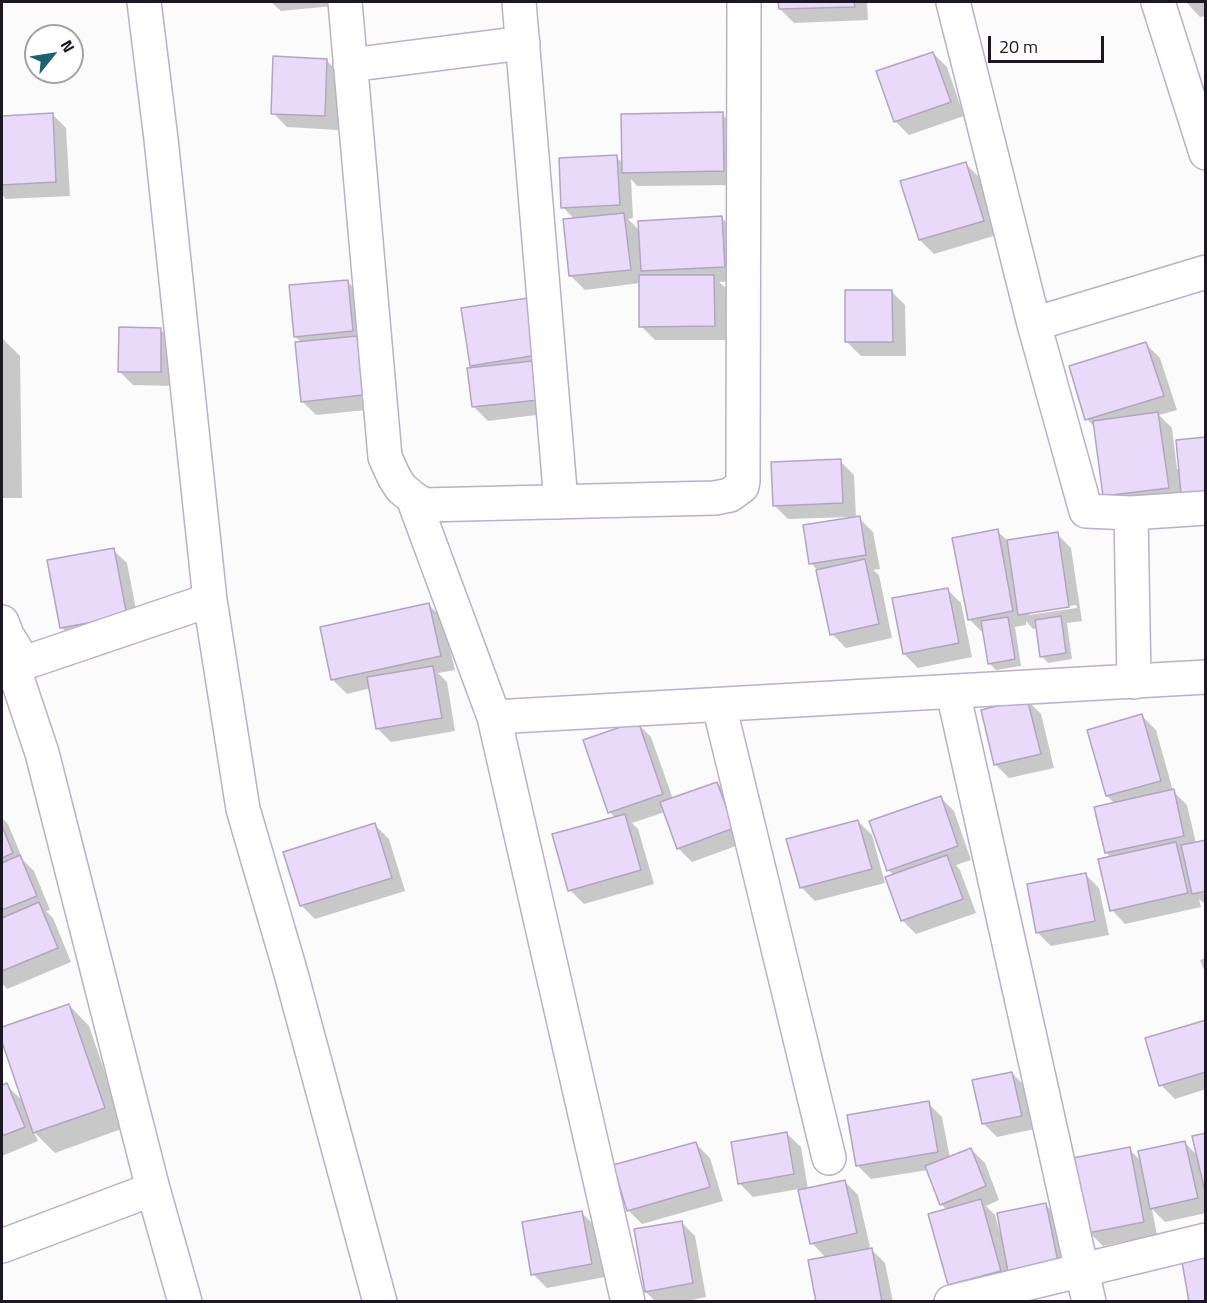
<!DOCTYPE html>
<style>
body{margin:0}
#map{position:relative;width:1207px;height:1303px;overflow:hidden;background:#fbfbfb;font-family:"Titillium Web",sans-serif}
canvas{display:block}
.frame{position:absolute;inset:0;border:3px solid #1c1723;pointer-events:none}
.north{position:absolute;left:24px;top:24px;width:60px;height:60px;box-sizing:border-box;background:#fff;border:2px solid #a4a2a7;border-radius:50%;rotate:60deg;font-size:16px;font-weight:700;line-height:24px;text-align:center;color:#1c1723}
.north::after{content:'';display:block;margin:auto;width:21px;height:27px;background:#1c6273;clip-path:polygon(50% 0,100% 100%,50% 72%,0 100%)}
.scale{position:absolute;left:988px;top:36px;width:116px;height:27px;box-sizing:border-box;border:3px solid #1c1723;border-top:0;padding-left:8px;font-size:18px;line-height:21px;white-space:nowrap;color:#1c1723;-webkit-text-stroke:4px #fff;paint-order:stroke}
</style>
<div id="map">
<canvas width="1207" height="1303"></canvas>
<div class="frame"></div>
<div class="north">N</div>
<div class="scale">20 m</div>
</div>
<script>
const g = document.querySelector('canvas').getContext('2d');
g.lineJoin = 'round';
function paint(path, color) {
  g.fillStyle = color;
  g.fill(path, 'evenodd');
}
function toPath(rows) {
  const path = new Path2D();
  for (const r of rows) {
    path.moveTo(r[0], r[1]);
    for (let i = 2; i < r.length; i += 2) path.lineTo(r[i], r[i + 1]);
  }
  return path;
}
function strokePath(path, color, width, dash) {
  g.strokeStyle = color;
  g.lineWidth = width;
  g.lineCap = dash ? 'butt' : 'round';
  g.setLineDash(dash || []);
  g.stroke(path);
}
const shadow = toPath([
 [271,2,332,2,333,6,281,11],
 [780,2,867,2,868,20,794,23,780,9],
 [1186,2,1206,2,1206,16,1200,17],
 [933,53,947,67,964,116,909,135,895,121],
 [326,60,340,74,338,130,287,127,273,113],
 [52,114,66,128,70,196,6,199,2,195,2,117],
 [722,114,736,128,737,185,637,186,631,179,633,218,628,219,640,231,722,218,736,232,739,281,719,282,728,290,728,340,655,340,641,326,640,283,585,290,571,276,575,220,563,207,616,156,623,164],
 [965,163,979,177,997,235,934,254,920,240],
 [347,281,361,295,377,409,316,415,302,401,302,343,296,337],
 [891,291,905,305,906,356,861,356,847,342],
 [527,299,552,413,488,421,474,407,475,369,471,365],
 [160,329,174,343,174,386,133,385,119,371],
 [2,338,20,356,22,498,2,498],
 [1146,344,1160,358,1177,410,1159,415,1172,428,1177,469,1180,469,1196,507,1180,491,1182,501,1105,495,1096,429,1087,419,1070,367],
 [840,461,854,475,856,518,859,518,873,532,880,569,873,570,879,575,892,638,846,648,832,634,817,570,811,563,850,519,850,517,788,519,774,505],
 [997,531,1008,541,1057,534,1071,548,1082,621,1067,623,1072,659,1048,663,1042,656,1037,628,1033,629,1026,621,1026,625,1015,627,1021,666,996,670,989,663,983,633,969,619],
 [1076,605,1077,608,1029,615,1029,612],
 [113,550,127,563,140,630,75,641,61,627],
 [947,589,961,603,972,657,918,668,904,654],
 [429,605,443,619,455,670,438,673,447,682,455,731,391,742,377,728,371,688,347,694,333,680,322,628],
 [1027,700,1041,714,1054,768,1009,778,995,764],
 [1142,716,1156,730,1173,791,1187,805,1196,843,1206,841,1206,905,1199,899,1201,907,1125,924,1112,910,1112,858,1106,853,1096,808,1115,804,1107,796,1089,731],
 [637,723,651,737,673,799,717,783,731,797,747,842,692,862,678,848,665,812,632,823,638,829,654,884,584,904,570,890,615,818,610,812],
 [940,797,954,811,971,860,956,865,960,870,976,913,916,934,902,920,894,875,888,870],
 [2,818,8,824,23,860,34,871,50,910,46,911,53,918,71,962,7,989,2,983],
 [858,821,872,835,885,883,815,901,801,887],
 [375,825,389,839,405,891,315,919,301,905],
 [1085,874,1099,888,1109,935,1051,946,1037,932],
 [1206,958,1206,975,1200,960],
 [69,1005,89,1026,124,1128,55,1153,34,1132,38,1141,2,1156,2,1087,6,1085,24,1102,2,1037,2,1029],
 [1206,1021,1206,1089,1175,1099,1161,1085],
 [1012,1073,1026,1087,1035,1129,997,1137,983,1123],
 [928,1103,942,1117,950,1158,971,1149,985,1163,999,1200,986,1206,995,1215,1000,1233,1046,1205,1060,1219,1071,1276,963,1298,949,1284,947,1210,941,1204,928,1170,871,1179,857,1165],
 [787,1134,801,1147,808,1189,844,1181,858,1195,870,1247,869,1247,885,1263,893,1302,818,1302,826,1258,812,1243,799,1189,753,1197,739,1183],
 [1206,1134,1206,1213,1165,1222,1152,1209,1157,1235,1103,1246,1089,1232,1129,1149,1141,1161,1185,1143,1198,1156],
 [696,1144,710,1158,723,1201,642,1224,628,1210],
 [582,1213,596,1227,605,1277,547,1288,533,1274],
 [681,1222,695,1236,706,1297,682,1302,656,1302,646,1292]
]);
const building = toPath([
 [778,2,854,2,855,7,779,9,778,2],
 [933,52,951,102,894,122,876,71,933,52],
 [273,56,327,59,325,116,271,114,273,56],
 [723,112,724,171,622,173,621,114,723,112],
 [53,113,56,182,2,185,2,116,53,113],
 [617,155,620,205,561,208,559,158,617,155],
 [966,162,984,221,919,240,900,181,966,162],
 [624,213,631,270,569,276,563,219,624,213],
 [722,216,725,267,641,271,638,221,722,216],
 [639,275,714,275,715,326,639,327,639,275],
 [348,280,353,331,294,337,289,285,348,280],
 [845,290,892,290,893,342,845,342,845,290],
 [528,298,537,355,470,366,461,308,528,298],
 [119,327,161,328,161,372,118,372,119,327],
 [357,336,363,395,301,402,295,342,357,336],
 [1146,342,1164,396,1085,420,1069,366,1146,342],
 [533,361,539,400,472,407,467,368,533,361],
 [1158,412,1169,488,1103,496,1093,421,1158,412],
 [1206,437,1206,492,1181,494,1176,440,1206,437],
 [841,459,843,503,773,506,771,462,841,459],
 [860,516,866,555,809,564,803,525,860,516],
 [998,529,1013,611,968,620,952,538,998,529],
 [1058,532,1069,607,1018,615,1007,540,1058,532],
 [114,548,127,616,60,628,47,560,114,548],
 [865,559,879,624,830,635,816,570,865,559],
 [948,588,959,643,903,654,892,598,948,588],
 [429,603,441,656,331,680,320,627,429,603],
 [1061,616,1066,653,1040,657,1035,620,1061,616],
 [1008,617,1015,659,988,664,981,621,1008,617],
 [433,666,442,718,376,729,367,677,433,666],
 [1027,698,1041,754,994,765,981,710,1027,698],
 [1142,714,1161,781,1106,796,1087,730,1142,714],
 [638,721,663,794,608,813,583,740,638,721],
 [717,782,734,828,677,849,660,802,717,782],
 [1174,789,1184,836,1105,853,1094,807,1174,789],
 [941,796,958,846,887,871,869,821,941,796],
 [625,814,641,870,568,891,552,834,625,814],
 [858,820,872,869,800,888,786,839,858,820],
 [375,823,392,878,300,906,283,852,375,823],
 [2,826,13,853,2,858,2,826],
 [1206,840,1206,891,1192,894,1181,845,1206,840],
 [1176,842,1188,893,1110,911,1098,859,1176,842],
 [20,855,37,896,2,910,2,863,20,855],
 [947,855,963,899,901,921,885,877,947,855],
 [1086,873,1095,921,1036,933,1027,884,1086,873],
 [39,902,58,948,2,971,2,918,39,902],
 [69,1004,105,1108,33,1133,2,1042,2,1027,69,1004],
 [1206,1020,1206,1072,1159,1086,1145,1038,1206,1020],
 [1012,1072,1022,1116,982,1124,972,1080,1012,1072],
 [7,1083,25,1127,2,1136,2,1085,7,1083],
 [929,1101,938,1152,856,1166,847,1115,929,1101],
 [787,1132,794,1174,738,1184,731,1142,787,1132],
 [1206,1133,1206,1192,1205,1192,1192,1136,1206,1133],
 [1185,1141,1198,1198,1150,1209,1138,1151,1185,1141],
 [696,1142,710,1187,627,1211,613,1165,696,1142],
 [1130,1147,1144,1222,1088,1233,1073,1158,1130,1147],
 [971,1148,986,1186,940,1205,925,1166,971,1148],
 [845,1180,857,1233,810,1244,798,1190,845,1180],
 [981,1199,1001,1271,948,1285,928,1214,981,1199],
 [1046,1203,1058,1262,1008,1272,997,1213,1046,1203],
 [582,1211,592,1264,531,1275,522,1222,582,1211],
 [682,1221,693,1283,645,1292,634,1229,682,1221],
 [872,1248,882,1302,816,1302,808,1260,872,1248],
 [1206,1252,1206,1302,1189,1302,1181,1256,1206,1252]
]);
const minor = toPath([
 [144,2,161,139,210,600,243,809,290,970,380,1302],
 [345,2,385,457,394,477,401,488,413,498,424,505,715,498,730,495,742,486,743,481,744,2],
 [519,2,561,502],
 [953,2,1034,324,1206,272],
 [1158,2,1206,153],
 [350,65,523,43],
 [1034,324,1086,511,1131,513,1206,508],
 [413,498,494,717,628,1302],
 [1131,513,1134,682],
 [2,622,7,635,24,663],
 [2,673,14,669,24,663,210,600],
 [953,692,1089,1302],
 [719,705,829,1158],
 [494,717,1206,677],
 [153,1189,185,1302],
 [2,1246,153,1189,42,753,14,669],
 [951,1302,1206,1240]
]);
paint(shadow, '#0003');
paint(building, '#eadafa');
strokePath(building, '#b3a4c2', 1.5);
strokePath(minor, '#bbaece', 36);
strokePath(minor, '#fff', 33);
</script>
